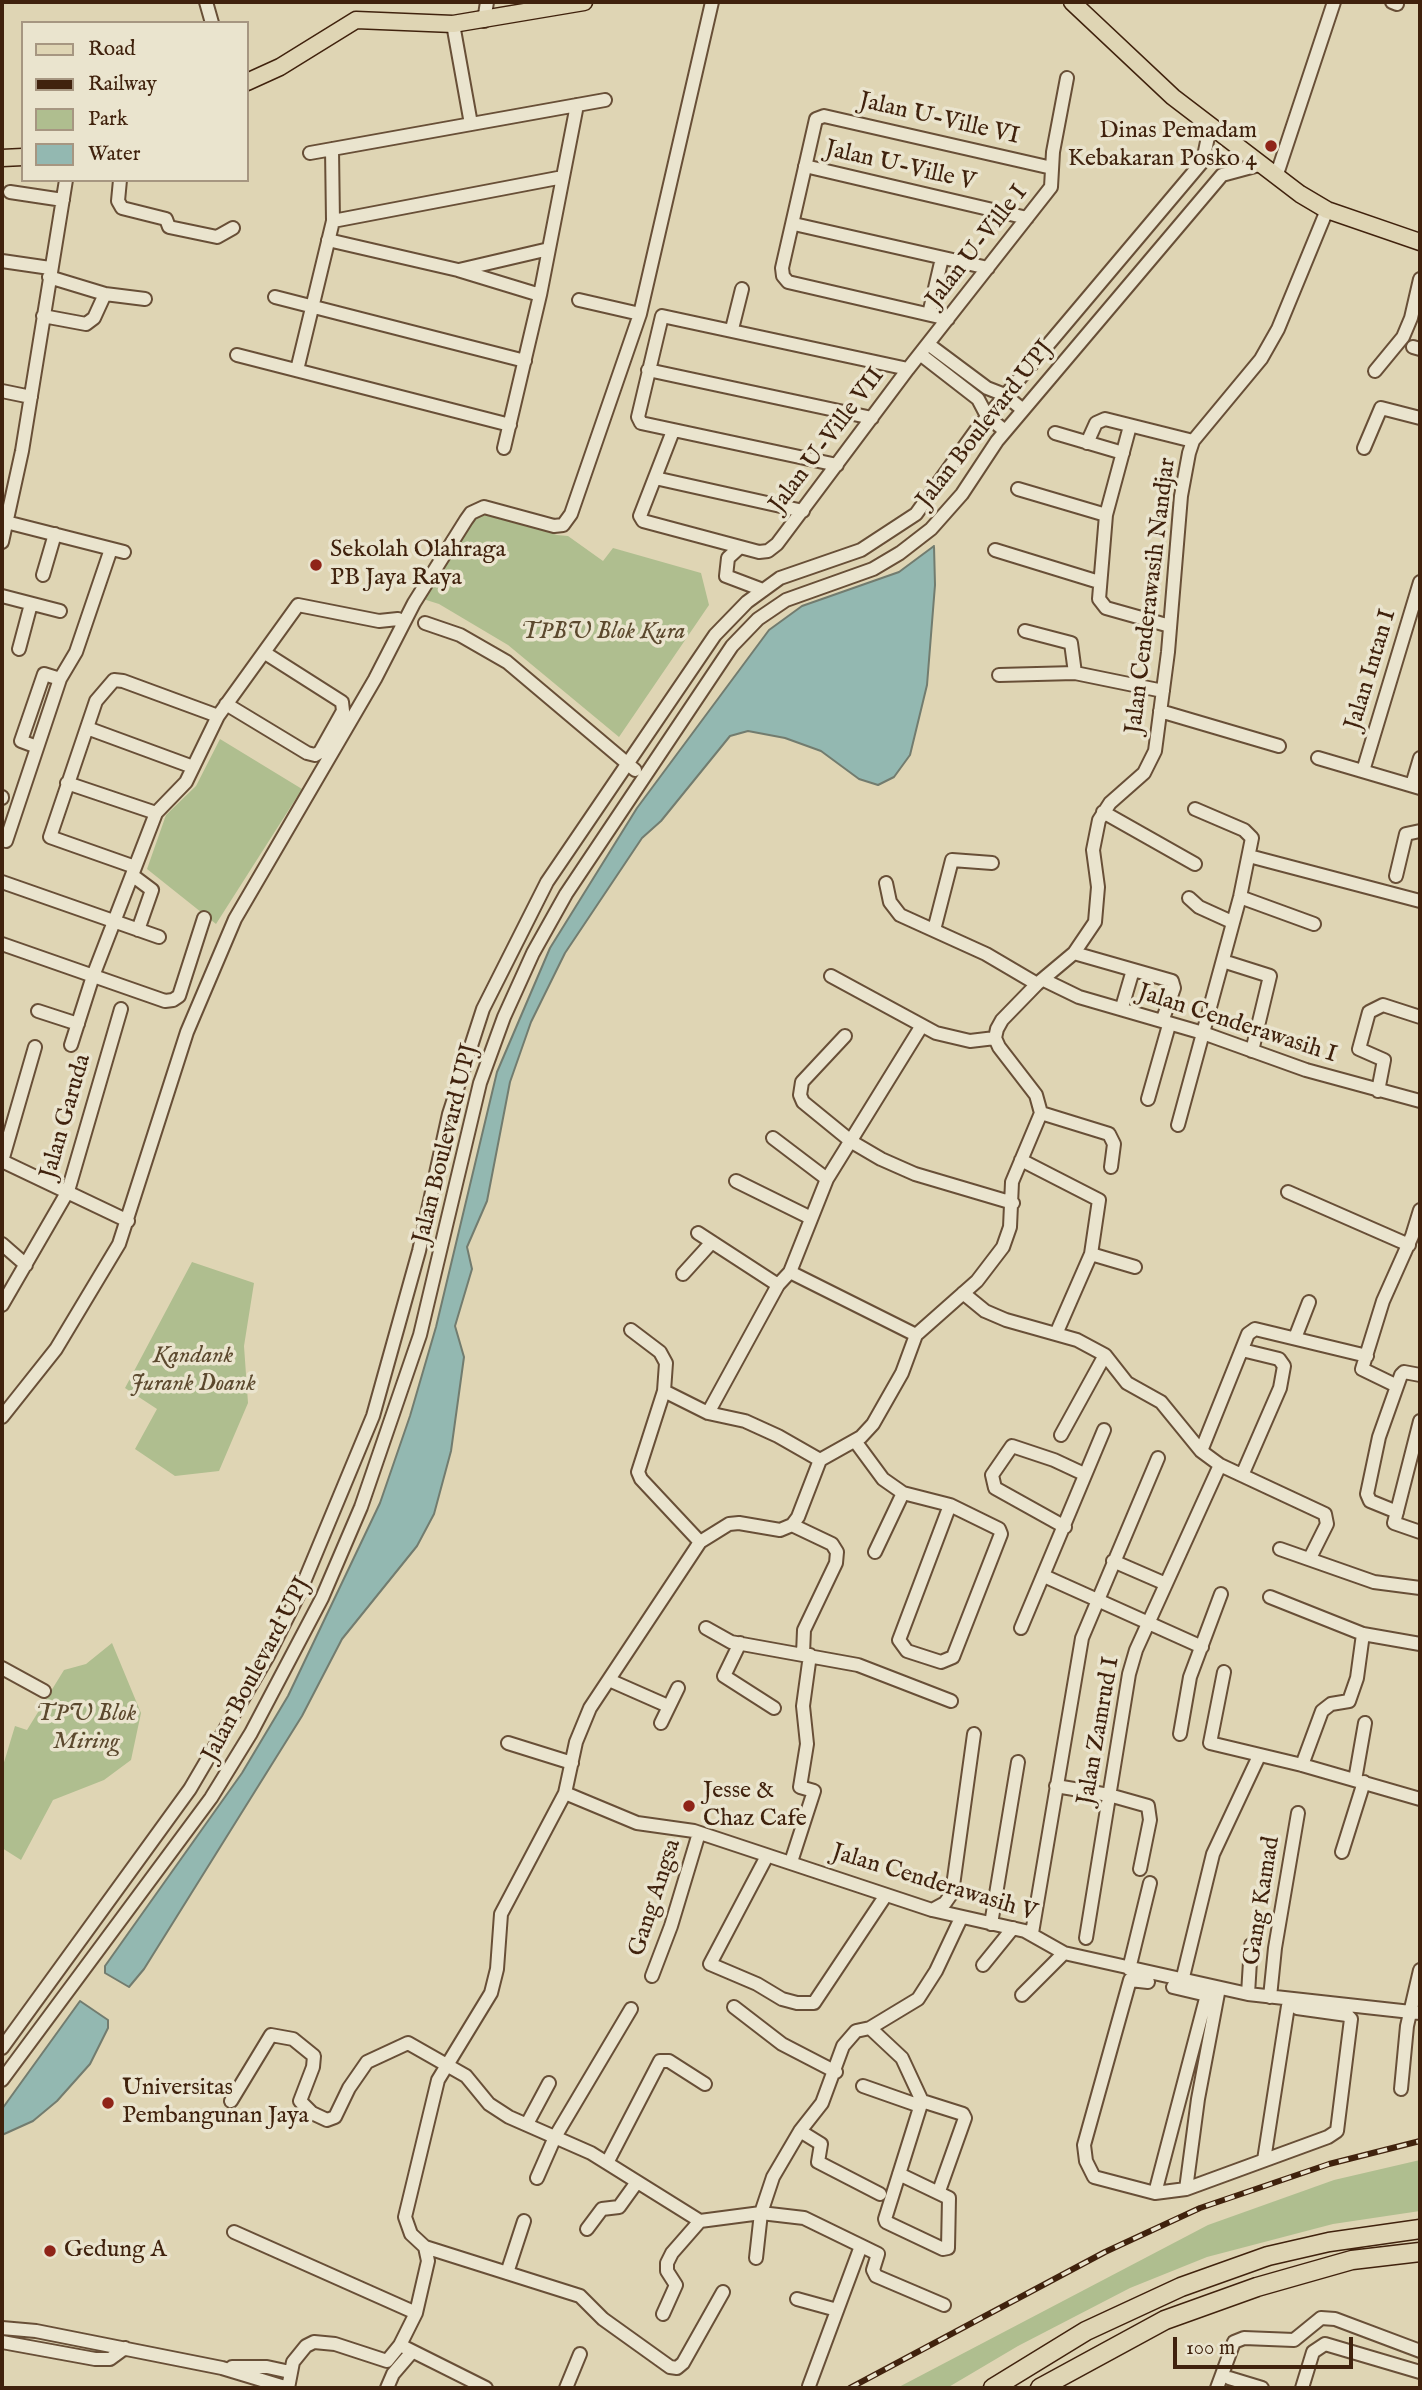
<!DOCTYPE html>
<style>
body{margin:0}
#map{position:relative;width:1422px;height:2390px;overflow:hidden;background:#dfd5b4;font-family:"IM FELL English",serif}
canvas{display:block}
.frame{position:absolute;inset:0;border:4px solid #40220d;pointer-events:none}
.legend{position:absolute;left:21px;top:21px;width:228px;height:161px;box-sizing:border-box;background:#eae4ce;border:2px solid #a69681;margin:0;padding:9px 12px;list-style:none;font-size:21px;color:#40220d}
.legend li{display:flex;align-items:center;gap:14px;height:35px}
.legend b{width:35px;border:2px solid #a69681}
.scale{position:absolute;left:1173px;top:2337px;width:180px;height:32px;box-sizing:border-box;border:4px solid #40220d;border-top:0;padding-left:9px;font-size:21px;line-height:24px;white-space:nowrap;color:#40220d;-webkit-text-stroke:5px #eae4ce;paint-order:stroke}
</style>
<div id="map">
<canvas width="1422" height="2390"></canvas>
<div class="frame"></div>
<ul class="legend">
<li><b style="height:9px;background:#dfd5b4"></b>Road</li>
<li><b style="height:9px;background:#40220d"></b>Railway</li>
<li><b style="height:19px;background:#afbe8f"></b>Park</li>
<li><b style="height:19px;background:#93b8b1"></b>Water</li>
</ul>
<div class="scale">100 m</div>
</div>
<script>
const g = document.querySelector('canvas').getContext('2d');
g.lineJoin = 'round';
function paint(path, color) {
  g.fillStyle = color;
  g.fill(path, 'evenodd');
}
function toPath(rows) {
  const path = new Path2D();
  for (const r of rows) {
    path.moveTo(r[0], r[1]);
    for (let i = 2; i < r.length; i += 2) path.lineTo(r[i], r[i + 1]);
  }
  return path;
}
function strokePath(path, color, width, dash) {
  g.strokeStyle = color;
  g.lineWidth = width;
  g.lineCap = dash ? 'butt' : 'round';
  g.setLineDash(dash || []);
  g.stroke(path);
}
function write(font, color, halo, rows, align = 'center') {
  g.font = font + ' "IM FELL English",serif';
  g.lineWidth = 7;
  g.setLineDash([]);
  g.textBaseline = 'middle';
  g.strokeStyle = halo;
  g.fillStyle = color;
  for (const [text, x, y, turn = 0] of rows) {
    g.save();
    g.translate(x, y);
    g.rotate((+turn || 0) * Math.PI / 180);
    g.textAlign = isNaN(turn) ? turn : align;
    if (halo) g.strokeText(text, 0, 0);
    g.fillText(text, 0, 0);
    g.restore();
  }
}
const green = toPath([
 [479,514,496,514,557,535,568,536,603,561,613,548,701,573,709,605,619,737,508,645,439,604,423,599,471,522],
 [220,739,302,789,216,924,147,869,166,815,196,786],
 [192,1262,254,1283,244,1346,248,1403,219,1471,175,1476,135,1449,157,1409,125,1388],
 [112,1643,141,1713,131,1760,104,1780,53,1800,21,1860,2,1848,2,1769,15,1726,27,1730,64,1670,86,1664],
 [1420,2160,1420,2211,1333,2224,1207,2257,1130,2288,1018,2346,947,2388,897,2388,1208,2225,1334,2180]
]);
const water = toPath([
 [934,546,935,585,927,685,910,755,894,777,878,785,859,779,821,751,785,738,748,731,730,736,661,821,642,838,565,953,531,1022,510,1082,487,1201,467,1247,472,1269,455,1326,464,1357,451,1451,434,1514,417,1546,342,1639,302,1716,144,1969,129,1987,105,1973,105,1966,242,1773,288,1696,380,1503,410,1416,436,1327,497,1072,550,948,637,808,769,630,802,606,899,572,934,546],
 [80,2001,108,2020,108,2028,90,2064,57,2101,33,2121,2,2135,2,2109,80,2001]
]);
const minor = toPath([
 [206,2,212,23],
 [1392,2,1397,4],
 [484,21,487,2],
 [453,24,471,124],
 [310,153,605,100],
 [805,166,1027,218],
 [1276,177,1334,2],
 [120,180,118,201,122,208,166,219,169,227,217,237,233,228],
 [10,192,63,200],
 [333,221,563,177],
 [794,224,988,268],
 [328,240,458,270,540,295],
 [2,261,50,268],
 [459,270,549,249],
 [49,277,105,294],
 [275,297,525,361],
 [579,300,640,314],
 [929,314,942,258],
 [43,316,86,324,94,318,105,294,145,299],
 [948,319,788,282,783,276,782,268,816,119,824,116,1052,168],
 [732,329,742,289],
 [928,344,987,388,1005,395,1023,410],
 [1413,347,1420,349],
 [920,354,978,399,987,416,1005,431],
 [237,355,510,425],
 [297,370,333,221,332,149],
 [648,370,872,418],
 [1375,371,1403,337,1411,318,1420,279],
 [2,391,31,397],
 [1130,426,1106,515,1099,599,1106,608,1170,626],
 [673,431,640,516,643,521,759,552,768,551,777,544,908,369,1051,187,1053,152,1067,78],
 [1055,433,1123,453],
 [1087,443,1096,423,1105,419,1193,441],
 [504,448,540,295,577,105],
 [1364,448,1381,408,1420,418],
 [837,465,641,423,638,417,662,316,908,369],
 [655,478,803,511],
 [1018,489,1106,515],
 [2,521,124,552],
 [2,542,22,451,66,180],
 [740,547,728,558,726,576,763,590],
 [995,550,1099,582],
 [43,575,55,534],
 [2,596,60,611],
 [425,623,460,635,507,662,635,770],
 [1025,631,1071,643,1075,673],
 [19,649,31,604],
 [999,675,1075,673,1163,691],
 [226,704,307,753,315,755,320,752,343,711,342,702,265,653],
 [1160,711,1279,746],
 [87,728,193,767],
 [37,747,21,741,44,674,60,679],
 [1318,758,1420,788],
 [1363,771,1420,582],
 [67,783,156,813],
 [1412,785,1420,758],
 [2,798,2,797],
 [1103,812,1195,864],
 [6,841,60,679,76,652,111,549],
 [1249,856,1420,901],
 [135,867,50,837,96,701,114,680,123,681,218,716],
 [132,875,152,890,138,930],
 [1396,876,1406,834,1420,831],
 [2,882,159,937],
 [886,883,890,902,900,915,986,954,1037,984],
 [1240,897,1314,924],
 [1189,898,1199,907,1232,922],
 [934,930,952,860,992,863],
 [2,944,165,1001,173,1000,179,996,204,918],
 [1074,953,1172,981,1174,988,1164,1016],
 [1229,963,1270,976,1252,1051],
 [831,976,936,1033,970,1041,995,1038],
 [1044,980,1079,997,1203,1033,1306,1070,1420,1101],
 [1123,1004,1133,970],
 [38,1011,78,1024],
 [845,1036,802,1082,800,1095,803,1102,852,1142,881,1159,915,1174,1013,1203],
 [71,1045,93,976,156,813,186,782,218,716,298,605,379,621,398,619],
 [1378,1091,1384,1060,1359,1049,1369,1012,1383,1005,1420,1017],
 [1148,1099,1169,1025],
 [1041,1113,1109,1134,1114,1144,1111,1167],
 [1178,1125,1240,897,1252,838,1244,830,1195,809],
 [773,1138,827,1179],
 [1021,1160,1099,1200,1091,1254,1056,1334],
 [2,1161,128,1221],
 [2,1161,35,1047],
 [736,1181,811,1218],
 [1288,1192,1409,1245],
 [698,1233,778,1285],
 [2,1244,26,1265],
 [1091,1254,1135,1267],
 [790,1272,916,1335],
 [683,1274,712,1242],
 [963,1293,985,1311,1006,1320,1077,1340,1105,1355,1127,1383,1161,1402,1201,1451,1220,1465,1325,1514,1327,1524,1310,1558],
 [2,1305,68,1191,121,1009],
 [631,1330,660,1352,666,1363,664,1391,708,1413,745,1421,778,1436,820,1460],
 [1295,1338,1309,1302],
 [1242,1350,1279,1359,1284,1366,1280,1388,1243,1473],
 [1397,1386,1362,1369,1383,1301,1412,1236,1420,1210],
 [664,1391,638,1472,641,1479,700,1542],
 [708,1413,778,1285,790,1272,827,1179,921,1027],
 [2,1417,56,1349,119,1244,187,1032,235,919,375,679,414,603,466,520,471,513,484,507,554,526,563,525,571,514,640,314,712,2],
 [1420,1421,1394,1523,1420,1532],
 [1061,1435,1105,1355],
 [855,1441,883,1479,903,1493,950,1505,999,1529,1001,1534,953,1657,941,1662,907,1651,899,1640,950,1505],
 [1201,1451,1248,1334,1255,1329,1367,1356],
 [1397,1512,1370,1501,1367,1494,1379,1437,1401,1375,1404,1372,1420,1375],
 [792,1525,832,1544,837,1552,836,1563,804,1630,803,1654],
 [1065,1527,995,1488,992,1475,1012,1446,1054,1460,1084,1474],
 [1280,1549,1374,1582,1420,1588],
 [875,1552,903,1493],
 [1113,1561,1166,1584],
 [1044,1576,1202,1647],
 [1270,1597,1363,1634,1420,1644],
 [706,1628,731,1642,858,1665,951,1701],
 [1021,1628,1104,1430],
 [740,1643,724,1676,774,1708],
 [2,1668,44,1691],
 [1224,1672,1210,1743,1302,1765,1420,1799],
 [609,1680,668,1706],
 [661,1723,678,1688],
 [1180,1734,1190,1677,1221,1594],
 [508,1743,572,1763],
 [1302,1765,1322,1711,1331,1704,1349,1701,1357,1678,1363,1634],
 [1355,1780,1365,1723],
 [1056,1786,1109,1795,1148,1806,1150,1820,1140,1869],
 [565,1793,637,1823,694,1831,932,1910,1025,1931,1064,1953,1248,1994,1420,2013],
 [1342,1852,1364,1782],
 [767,1856,710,1964,757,1984,782,1999,797,2003,814,2003,886,1895],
 [791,1862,814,1791,800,1787,807,1744,803,1706,810,1655],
 [932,1910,945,1903,952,1893,974,1734],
 [991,1924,1018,1762],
 [1032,1933,1082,1638,1158,1458],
 [1086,1938,1129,1674,1136,1650,1220,1465],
 [983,1965,1013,1928],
 [1129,1969,1150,1883],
 [652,1976,671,1926,699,1833],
 [1182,1981,1213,1854,1259,1756],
 [1148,1982,1130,1980,1084,2145,1086,2161,1094,2177,1155,2193,1186,2189,1328,2137,1337,2131,1351,2019,1347,2015,1297,2008],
 [1173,1987,1207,1995],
 [1248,1994,1251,1945],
 [1022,1995,1064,1953],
 [1270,1997,1275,1948,1298,1813],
 [734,2007,782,2044,836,2072],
 [870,2028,902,2058,922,2101,963,2114,965,2118,939,2191],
 [2,2048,190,1789,268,1656,299,1594,373,1416,419,1251,449,1114,483,1009,547,882,715,635,747,602,780,578,861,550,916,514,977,429,1203,161,1210,127],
 [2,2080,211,1798,251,1733,322,1598,361,1507,420,1335,480,1083,504,1017,533,953,566,894,732,646,758,619,786,600,873,569,900,553,931,529,962,494,997,441,1222,175,1259,165],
 [863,2086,920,2106],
 [1401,2089,1407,2026,1420,1970],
 [231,2101,271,2035,293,2039,314,2056,313,2067,300,2101,312,2113,327,2120,335,2117,349,2088,367,2062,408,2043,466,2076,489,2104,509,2117,591,2153,700,2221,761,2213,804,2218,878,2254,873,2270,876,2276,944,2305],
 [527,2124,549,2083],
 [800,2131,821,2144,818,2162,880,2194],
 [1264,2160,1288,2006],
 [607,2163,660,2061,669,2061,705,2084],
 [899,2174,949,2198,948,2248,943,2249,886,2222,885,2219,922,2101],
 [537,2178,555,2137,631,2009],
 [1186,2189,1198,2099,1219,1988],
 [1155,2193,1209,1987],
 [587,2229,602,2209,619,2207,637,2182],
 [234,2232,416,2313],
 [425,2247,580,2296,603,2319,670,2367,677,2368,683,2363,723,2292],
 [756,2258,761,2213,773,2177,800,2131,822,2103,843,2046,856,2031,870,2028,918,1999,936,1971,961,1918],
 [507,2273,524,2221],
 [797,2299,837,2310],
 [663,2314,676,2285,667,2271,667,2263,672,2253,700,2221],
 [2,2328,36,2331,222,2368,288,2388],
 [2,2342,95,2359,110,2359,125,2348],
 [400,2345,486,2388],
 [232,2367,267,2367,290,2372],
 [1229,2378,1262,2388],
 [809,2386,861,2246],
 [288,2388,293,2362,306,2346,314,2342,335,2344,387,2361,400,2345,416,2313,428,2261,425,2247,411,2234,405,2217,438,2080,491,1993,497,1969,501,1914,565,1793,576,1742,590,1708,700,1542,729,1524,739,1523,780,1530,792,1525,798,1517,820,1460,861,1437,873,1424,902,1373,916,1335,977,1281,1003,1247,1010,1227,1012,1182,1041,1113,1036,1095,999,1047,995,1038,997,1029,1002,1020,1037,984,1074,953,1095,922,1098,887,1093,850,1099,820,1110,803,1144,773,1155,751,1168,652,1181,496,1189,453,1193,441,1261,359,1278,329,1327,210],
 [387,2388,393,2374,411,2353],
 [566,2388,580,2354],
 [1217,2388,1234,2342,1244,2338,1294,2340,1321,2318,1335,2319,1420,2351],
 [1302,2388,1313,2352,1325,2344,1420,2372]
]);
const major = toPath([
 [1072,2,1173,97,1300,194,1327,210,1420,242],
 [247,82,280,67,356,20,453,24,584,2],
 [2,158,23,157]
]);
const highway = toPath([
 [993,2388,1086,2331,1181,2287,1268,2256,1329,2242,1420,2229],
 [1040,2388,1165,2320,1257,2287,1352,2260,1420,2252]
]);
const rail = toPath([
 [850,2388,1105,2252,1200,2208,1329,2164,1420,2141]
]);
const markers = [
 [1271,146,7,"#8f2418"],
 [316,565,7,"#8f2418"],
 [689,1806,7,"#8f2418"],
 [108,2103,7,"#8f2418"],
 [50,2251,7,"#8f2418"]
];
const streetNames = [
 ["Jalan U-Ville VI",939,120,13],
 ["Jalan U-Ville V",900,167,13],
 ["Jalan U-Ville I",978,247,-52],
 ["Jalan Boulevard UPJ",986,425,-52],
 ["Jalan U-Ville VII",828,441,-53],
 ["Jalan Cenderawasih Nandjar",1152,596,-83],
 ["Jalan Intan I",1372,670,-73],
 ["Jalan Cenderawasih I",1237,1025,18],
 ["Jalan Garuda",67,1117,-74],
 ["Jalan Boulevard UPJ",447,1144,-76],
 ["Jalan Boulevard UPJ",258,1670,-62],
 ["Jalan Zamrud I",1100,1731,-80],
 ["Jalan Cenderawasih V",934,1884,17],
 ["Gang Angsa",656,1898,-72],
 ["Gang Kamad",1263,1901,-81]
];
const poiNames = [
 ["Dinas Pemadam",1257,132,"right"],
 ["Kebakaran Posko 4",1257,160,"right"],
 ["Sekolah Olahraga",330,551],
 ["PB Jaya Raya",330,579],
 ["Jesse &",703,1792],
 ["Chaz Cafe",703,1820],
 ["Universitas",122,2089],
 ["Pembangunan Jaya",122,2117],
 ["Gedung A",64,2251]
];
const parkNames = [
 ["TPBU Blok Kura",603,633],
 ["Kandank",193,1357],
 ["Jurank Doank",193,1385],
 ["TPU Blok",86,1715],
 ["Miring",86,1743]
];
paint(green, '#afbe8f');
paint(water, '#93b8b1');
strokePath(water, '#727c6f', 2);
strokePath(minor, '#684f37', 16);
strokePath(major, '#40220d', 19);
strokePath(highway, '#40220d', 21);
strokePath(minor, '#eae4ce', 12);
strokePath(major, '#dfd5b4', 16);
strokePath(highway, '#dfd5b4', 18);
strokePath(rail, '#40220d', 6);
strokePath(rail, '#eae4ce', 3.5, [10]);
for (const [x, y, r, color] of markers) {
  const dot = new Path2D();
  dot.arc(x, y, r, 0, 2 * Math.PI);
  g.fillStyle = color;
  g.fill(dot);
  strokePath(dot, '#eae4ce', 2.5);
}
write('24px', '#40220d', '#eae4ce', streetNames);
write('24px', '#40220d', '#eae4ce', poiNames, 'left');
write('italic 24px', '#5c492e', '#eae4ce', parkNames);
</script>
